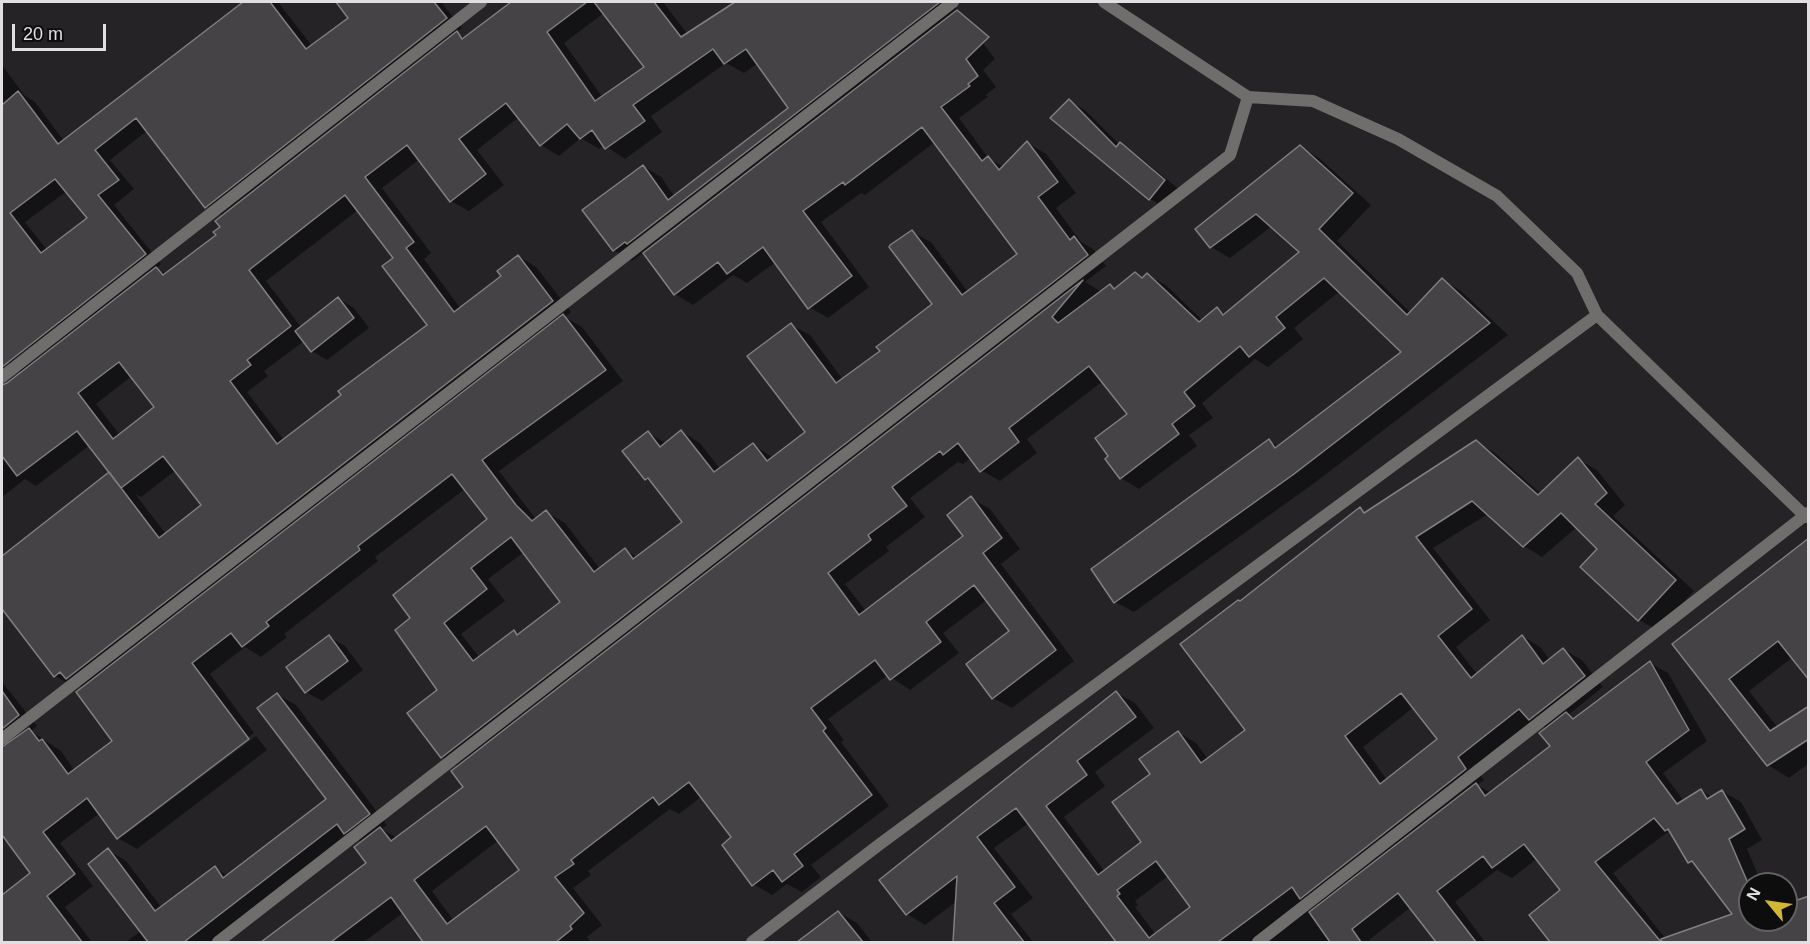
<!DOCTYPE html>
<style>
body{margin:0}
#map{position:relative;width:1810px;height:944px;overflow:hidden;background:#252326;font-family:Arial,sans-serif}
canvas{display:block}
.frame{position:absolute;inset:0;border:3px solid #e1dfe1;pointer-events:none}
.north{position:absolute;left:1738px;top:872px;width:60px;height:60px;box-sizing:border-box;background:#0e0d0e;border:2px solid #626162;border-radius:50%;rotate:299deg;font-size:16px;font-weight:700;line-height:24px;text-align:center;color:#e1dfe1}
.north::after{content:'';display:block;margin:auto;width:21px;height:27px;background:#d2b736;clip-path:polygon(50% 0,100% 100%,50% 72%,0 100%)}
.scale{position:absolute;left:12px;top:24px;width:94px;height:27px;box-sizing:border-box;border:3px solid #e1dfe1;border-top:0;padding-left:8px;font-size:18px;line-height:21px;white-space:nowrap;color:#e1dfe1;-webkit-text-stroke:4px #0e0d0e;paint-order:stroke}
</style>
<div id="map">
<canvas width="1810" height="944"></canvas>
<div class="frame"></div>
<div class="north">N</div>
<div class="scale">20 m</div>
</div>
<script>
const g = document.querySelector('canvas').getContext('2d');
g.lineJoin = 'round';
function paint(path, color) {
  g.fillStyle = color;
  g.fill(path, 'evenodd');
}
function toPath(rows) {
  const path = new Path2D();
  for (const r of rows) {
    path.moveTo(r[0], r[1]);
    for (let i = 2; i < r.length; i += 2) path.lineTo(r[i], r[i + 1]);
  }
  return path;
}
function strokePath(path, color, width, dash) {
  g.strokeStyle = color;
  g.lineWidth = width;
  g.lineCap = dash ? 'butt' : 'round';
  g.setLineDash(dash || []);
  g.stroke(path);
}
const shadow = toPath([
 [239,2,278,2,312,46,350,18,338,2,441,2,462,28,456,33,465,38,514,2,663,2,689,36,737,2,884,2,886,4,890,2,952,2,959,11,953,16,970,26,995,59,983,70,996,87,986,95,988,97,959,118,989,159,1004,167,1028,143,1046,154,1076,193,1056,208,1081,242,1093,249,1106,266,1085,282,1102,292,1110,286,1116,289,1135,274,1143,279,1147,275,1166,285,1203,321,1217,309,1226,314,1301,252,1272,226,1230,258,1211,247,1197,229,1300,147,1319,158,1371,205,1337,241,1411,313,1443,280,1461,291,1508,335,1313,484,1134,612,1115,602,1269,441,1279,447,1403,352,1340,291,1294,328,1303,339,1268,367,1255,359,1202,403,1213,418,1189,435,1197,446,1139,489,1121,478,1129,415,1103,381,1027,439,1037,453,1000,481,981,470,971,458,963,464,958,462,910,498,925,517,886,547,889,551,845,584,866,611,965,536,971,498,990,509,1020,549,1001,564,1074,661,1012,708,993,698,1011,631,987,600,943,633,959,653,910,690,888,675,828,719,844,740,841,742,889,806,811,865,821,877,802,892,787,884,772,895,753,884,734,837,702,796,679,814,670,809,588,871,591,875,573,888,602,925,587,937,590,941,588,942,427,942,404,912,364,942,264,942,368,864,362,842,353,837,216,942,126,942,141,931,108,850,126,861,162,908,215,868,228,876,328,799,277,694,296,705,387,825,382,829,397,838,465,787,459,767,442,757,439,690,412,619,489,519,465,489,375,557,378,561,284,634,287,637,261,657,245,647,210,674,254,733,123,833,123,836,256,736,267,750,137,849,118,838,100,813,60,843,93,886,65,907,92,942,2,942,2,897,33,874,7,839,2,843,2,682,37,726,31,731,61,751,75,771,114,741,84,688,76,684,73,686,55,676,28,618,2,584,2,558,109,474,115,477,90,445,36,486,25,479,2,497,2,399,21,383,23,373,2,358,2,65,25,96,35,102,64,141,242,5],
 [604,13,646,67,603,98,564,43],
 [726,63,744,73,758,63,790,109,675,197,661,177,643,166,614,250,632,261,644,252,675,294,693,305,733,275,747,283,776,262,809,307,828,318,869,287,821,222,861,193,865,195,935,142,1019,254,968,292,931,242,912,232,934,305,882,352,843,380,810,335,791,325,807,432,774,458,753,445,720,469,700,443,682,432,666,443,648,433,646,479,654,483,684,522,637,557,625,550,600,569,565,523,546,512,536,519,499,471,623,381,582,327,565,317,571,312,536,267,518,256,503,276,461,309,424,259,431,253,382,188,420,159,451,201,469,211,504,185,477,150,519,117,541,145,559,156,581,138,599,149,604,145,625,159,662,132,651,116],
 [148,130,206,206,223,216,222,227,218,235,166,274,156,268,161,264,114,205,134,189,110,160],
 [67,191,89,219,47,250,25,222],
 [358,210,395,258,429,326,284,440,247,392,268,376,264,371,304,341,312,351,327,360,369,328,354,308,339,299,301,327,266,281],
 [132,376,156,408,120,435,96,404],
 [176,470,203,505,166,534,135,494,141,497],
 [524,552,562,602,519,635,514,632,480,658,461,634,505,601,488,579],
 [499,840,521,870,454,921,432,891],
 [1069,101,1085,110,1120,145,1136,154,1180,190,1166,208,1150,199],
 [1476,442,1495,453,1541,494,1578,459,1597,470,1625,505,1613,516,1694,591,1657,630,1639,620,1599,549,1577,527,1542,557,1524,546,1488,514,1433,548,1490,620,1456,647,1477,674,1522,636,1540,647,1550,660,1564,650,1582,660,1603,687,1568,715,1576,719,1650,663,1668,673,1707,741,1663,773,1684,801,1701,790,1712,797,1722,791,1741,802,1762,840,1747,849,1762,884,1750,884,1750,920,1786,920,1786,906,1808,898,1808,942,1552,942,1531,915,1562,891,1538,858,1512,878,1497,870,1455,902,1485,942,1438,942,1411,907,1369,940,1371,942,1118,942,1029,823,994,848,1033,898,1011,914,1033,942,952,942,957,901,925,925,907,914,881,880,1117,693,1135,703,1154,728,1095,772,1105,786,1064,817,1105,872,1143,843,1152,774,1178,732,1196,743,1208,759,1247,730,1240,603,1360,509,1366,513],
 [1414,707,1439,739,1387,780,1363,747],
 [1535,722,1547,729,1552,746,1491,793,1477,785,1484,780,1476,768],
 [1669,831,1690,862,1699,867,1734,914,1666,939,1613,873],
 [1168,876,1192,908,1156,935,1135,907,1138,905,1135,901],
 [1808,540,1793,657,1749,691,1778,728,1808,707,1808,764,1789,778,1768,765,1674,644],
 [329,637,345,646,363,670,322,701,306,692],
 [838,912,857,923,872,942,799,942]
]);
const building = toPath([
 [243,2,270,2,306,49,348,18,336,2,434,2,447,18,205,208,136,118,95,150,119,180,98,195,146,254,2,367,2,105,18,91,58,144,243,2],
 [55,179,87,218,41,253,10,213,55,179],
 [511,2,587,2,547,32,595,101,644,67,594,2,654,2,681,37,735,2,940,2,627,244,625,242,613,251,582,210,643,165,668,200,788,108,746,49,724,64,713,49,633,105,645,121,605,149,592,130,580,139,567,124,540,146,506,103,459,139,486,174,450,202,407,145,365,177,414,242,406,248,454,312,501,276,497,271,518,255,553,301,66,679,60,672,54,677,2,609,2,556,109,472,159,538,201,505,163,456,121,488,77,431,17,476,2,456,2,385,7,383,156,267,163,275,216,235,213,232,220,227,215,221,457,31,462,39,511,2],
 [345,195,393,258,382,266,427,325,338,391,341,395,277,444,230,381,251,365,247,360,291,326,249,270,345,195],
 [119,362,154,407,113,439,78,393,119,362],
 [957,10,989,37,966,59,978,76,968,84,970,86,941,107,982,161,988,156,999,170,1027,141,1058,182,1038,197,1070,240,1074,236,1088,255,441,758,407,713,437,690,395,630,410,618,393,595,487,519,452,474,358,546,360,550,266,622,269,626,242,647,231,633,192,663,249,739,117,839,87,798,43,832,75,874,47,896,82,942,2,942,2,895,30,873,2,835,2,747,29,728,39,741,42,739,68,774,112,741,76,692,563,314,606,370,482,460,516,505,532,521,546,510,594,572,625,548,633,559,682,522,648,478,645,480,622,451,648,431,660,447,681,430,714,472,753,443,767,461,805,432,747,356,791,323,836,383,880,351,876,347,932,304,889,247,890,245,912,230,962,295,1017,254,922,127,845,185,843,182,803,211,852,276,808,309,763,247,727,274,718,262,674,295,643,253,957,10],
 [511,537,560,602,517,635,514,630,473,661,444,623,487,589,471,568,511,537],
 [1069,99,1116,147,1120,142,1165,180,1149,200,1050,118,1069,99],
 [1300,145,1353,193,1319,229,1407,315,1442,278,1490,323,1294,474,1114,603,1091,569,1269,439,1275,448,1401,352,1324,278,1276,317,1285,328,1249,357,1240,346,1184,392,1195,406,1172,424,1179,434,1120,479,1105,459,1108,456,1095,438,1127,414,1089,366,1009,428,1019,442,980,472,958,443,943,455,940,451,892,487,907,506,868,535,871,540,828,573,859,615,963,536,947,515,971,496,1002,538,983,553,1056,650,992,699,966,664,1009,631,974,585,926,622,941,642,890,680,875,660,811,708,826,728,823,731,872,795,794,854,803,866,782,882,773,870,752,886,722,845,731,837,689,782,659,805,653,797,571,860,574,864,555,877,584,913,570,926,572,929,556,942,423,942,391,897,331,942,261,942,366,863,354,847,380,827,391,841,463,787,451,771,1083,280,1052,317,1058,323,1110,284,1114,289,1135,272,1142,278,1147,273,1199,322,1217,307,1223,315,1299,252,1256,214,1210,248,1195,229,1300,145],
 [486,826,519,870,447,924,414,880,486,826],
 [338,297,354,318,311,352,295,331,338,297],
 [1476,440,1538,495,1578,457,1607,493,1595,504,1676,580,1638,621,1580,567,1597,549,1561,513,1523,547,1472,501,1416,537,1472,609,1438,636,1471,678,1522,635,1543,664,1563,648,1585,676,1529,720,1519,709,1458,757,1466,769,1300,899,1292,887,1218,942,1116,942,1016,808,977,837,1015,887,994,903,1024,942,953,942,957,876,906,915,879,880,1116,691,1136,717,1077,761,1087,775,1046,806,1098,875,1141,842,1112,802,1150,774,1139,759,1178,731,1201,763,1245,730,1180,644,1238,600,1240,601,1360,507,1364,513,1476,440],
 [1401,693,1437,739,1380,784,1345,736,1401,693],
 [1156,861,1190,907,1149,938,1117,896,1120,894,1117,890,1156,861],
 [1809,538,1809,680,1778,641,1729,679,1770,731,1809,706,1809,739,1767,766,1672,644,1809,538],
 [329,635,348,661,305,693,286,667,329,635],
 [1650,661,1689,730,1646,762,1677,804,1701,789,1707,799,1722,790,1745,829,1729,839,1750,888,1750,920,1786,920,1786,904,1809,896,1809,942,1662,942,1661,939,1732,914,1692,861,1688,863,1668,829,1665,831,1654,818,1595,862,1661,942,1550,942,1529,915,1560,890,1524,844,1492,868,1483,856,1437,891,1476,942,1436,942,1398,893,1352,929,1361,942,1330,942,1309,912,1476,783,1485,796,1550,746,1539,733,1566,712,1573,719,1650,661],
 [2,691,19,715,2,729,2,691],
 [277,693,370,814,344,834,337,824,184,942,148,942,88,864,108,848,155,911,215,866,223,878,326,799,257,708,277,693],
 [838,911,863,942,797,942,838,911]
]);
const lane = toPath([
 [1104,2,1248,97,1313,101,1398,139,1497,196,1577,273,1597,315,1806,517],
 [2,377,481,2],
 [2,739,953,2],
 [218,942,1230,155,1248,97],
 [752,942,880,844,1597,315],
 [1258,942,1808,513]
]);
paint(shadow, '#0007');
paint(building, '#464347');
strokePath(building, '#827f83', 1.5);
strokePath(lane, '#6f6e6c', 12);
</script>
